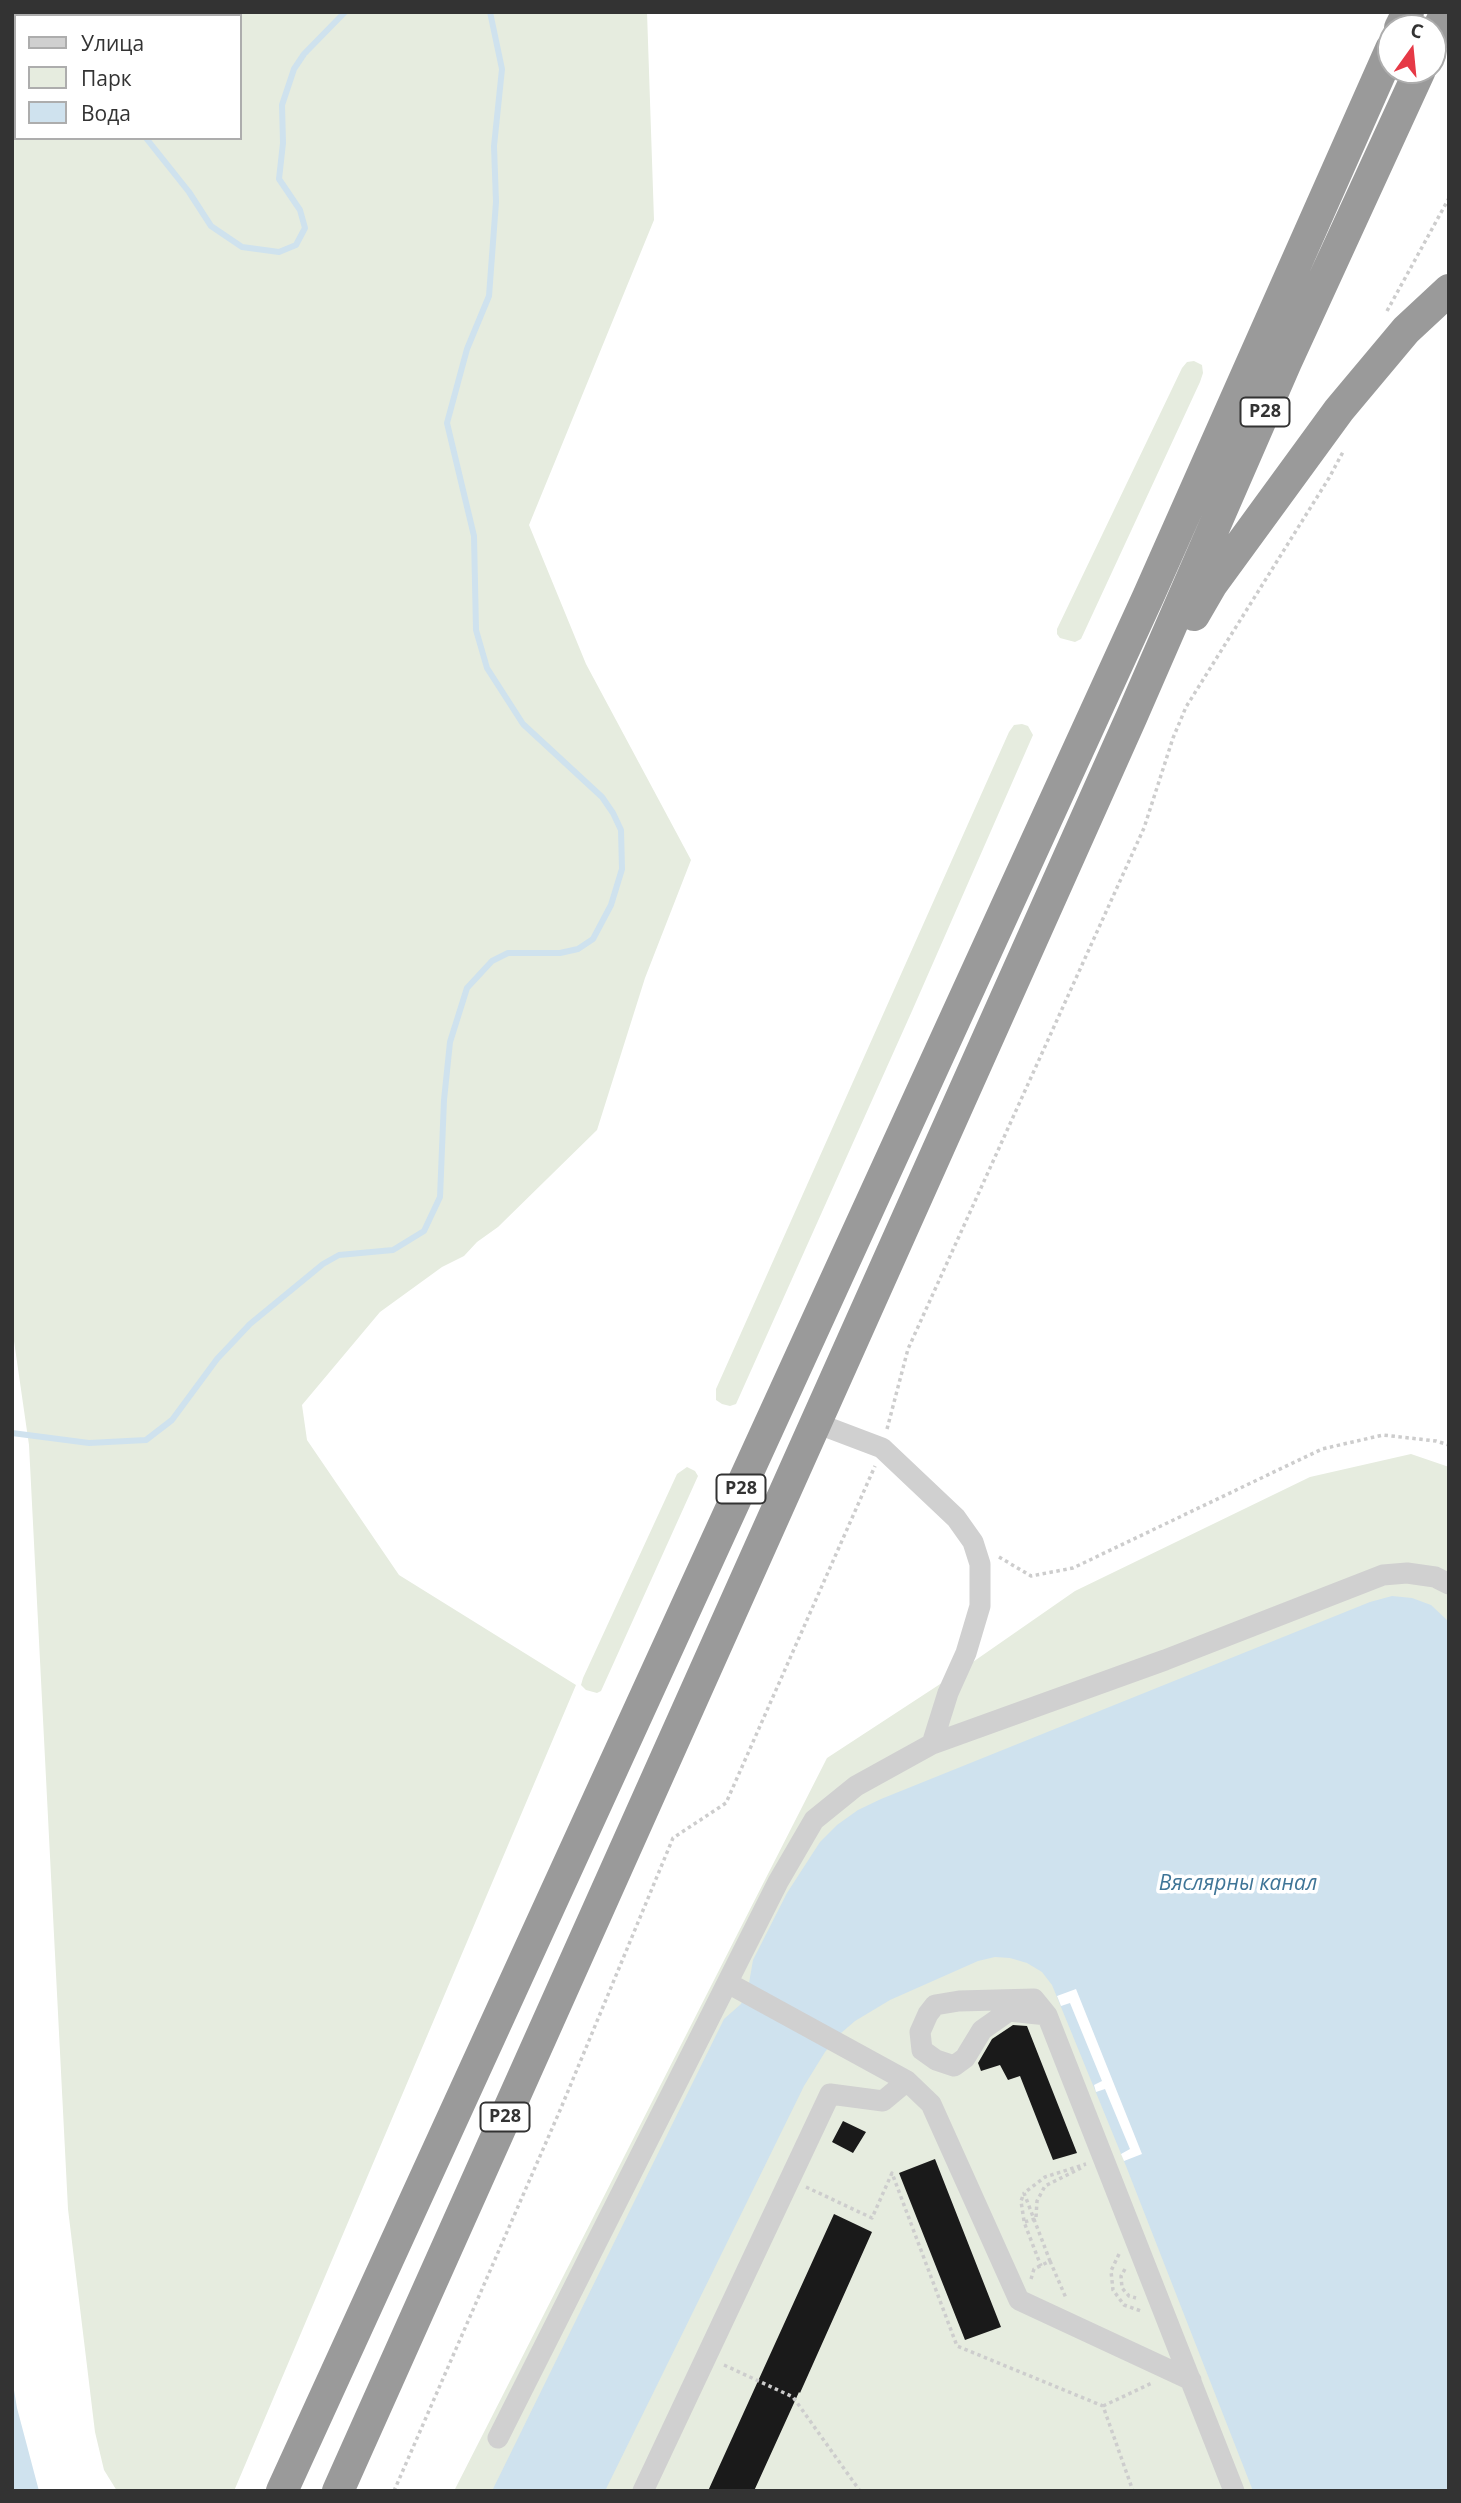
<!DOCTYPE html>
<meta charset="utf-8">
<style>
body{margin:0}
#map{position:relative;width:1461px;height:2503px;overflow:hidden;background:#fff;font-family:"Open Sans",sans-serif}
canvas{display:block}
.frame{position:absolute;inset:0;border:14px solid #333;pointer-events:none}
.legend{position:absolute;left:14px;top:14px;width:228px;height:126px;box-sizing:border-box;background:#fff;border:2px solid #adadad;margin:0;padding:9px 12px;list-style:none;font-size:21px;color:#333}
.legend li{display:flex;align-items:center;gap:14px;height:35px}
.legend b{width:35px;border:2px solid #adadad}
.north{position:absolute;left:1377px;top:14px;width:70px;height:70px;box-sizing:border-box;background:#fff;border:2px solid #adadad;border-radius:50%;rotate:15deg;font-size:19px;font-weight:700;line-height:28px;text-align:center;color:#333}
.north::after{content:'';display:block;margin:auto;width:24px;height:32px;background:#e63946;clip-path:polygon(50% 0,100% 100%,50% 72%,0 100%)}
</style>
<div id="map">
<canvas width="1461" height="2503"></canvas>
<div class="frame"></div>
<ul class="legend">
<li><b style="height:9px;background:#d0d0d0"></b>Улица</li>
<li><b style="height:19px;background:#e6ecdf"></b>Парк</li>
<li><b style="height:19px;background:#cfe2ee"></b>Вода</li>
</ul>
<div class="north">С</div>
</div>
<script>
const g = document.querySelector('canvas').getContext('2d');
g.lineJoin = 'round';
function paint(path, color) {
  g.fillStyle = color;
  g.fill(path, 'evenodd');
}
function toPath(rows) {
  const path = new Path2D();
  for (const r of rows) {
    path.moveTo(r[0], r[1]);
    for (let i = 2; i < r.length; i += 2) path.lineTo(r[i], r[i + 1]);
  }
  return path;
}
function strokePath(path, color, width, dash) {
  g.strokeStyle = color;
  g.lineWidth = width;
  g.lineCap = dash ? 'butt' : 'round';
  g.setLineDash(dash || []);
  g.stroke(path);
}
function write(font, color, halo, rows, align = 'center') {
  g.font = font + ' "Open Sans",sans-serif';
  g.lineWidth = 7;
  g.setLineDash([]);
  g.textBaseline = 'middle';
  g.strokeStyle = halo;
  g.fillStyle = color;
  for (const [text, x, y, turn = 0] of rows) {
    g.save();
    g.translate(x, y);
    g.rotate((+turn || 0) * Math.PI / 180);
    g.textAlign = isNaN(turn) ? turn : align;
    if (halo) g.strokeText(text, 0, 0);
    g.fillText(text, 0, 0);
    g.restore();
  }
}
const green = toPath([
 [12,12,647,12,654,220,529,525,586,664,691,860,645,978,597,1130,498,1227,477,1242,464,1256,442,1267,380,1312,302,1405,307,1440,399,1575,576,1685,234,2491,117,2491,104,2470,95,2432,68,2209,29,1445,13,1334],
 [16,16,240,16,240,138,16,138],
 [1194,361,1202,365,1203,373,1200,382,1081,639,1075,642,1060,638,1057,634,1057,629,1182,368,1187,362],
 [1022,724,1028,726,1033,735,912,1011,736,1404,730,1406,722,1404,716,1400,716,1389,1009,732,1014,725],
 [1411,1454,1449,1467,1449,2491,454,2491,827,1758,957,1673,1075,1591,1310,1477],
 [687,1467,695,1471,698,1476,601,1691,597,1693,586,1690,581,1685,583,1678,677,1474]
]);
const water = toPath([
 [1392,1596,1412,1598,1431,1605,1449,1622,1449,2491,1253,2491,1126,2166,1052,1985,1042,1972,1027,1963,1010,1958,995,1957,978,1961,890,2000,855,2021,841,2033,825,2052,804,2086,605,2491,492,2491,724,2019,741,2004,748,1989,753,1960,787,1893,820,1842,837,1825,858,1810,881,1799,1370,1602],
 [12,2378,17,2408,39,2491,12,2491]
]);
const pier = toPath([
 [1076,1989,1142,2154,1124,2161,1121,2154,1130,2149,1105,2089,1096,2092,1094,2085,1102,2081,1070,2003,1061,2006,1057,1996]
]);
const stream = toPath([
 [146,138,189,192,211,226,242,247,279,252,296,245,305,228,300,210,279,179,283,143,282,105,294,69,304,54,345,12],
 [12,1433,89,1443,146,1440,172,1420,217,1359,250,1324,323,1264,339,1255,393,1250,424,1231,440,1197,444,1100,450,1042,467,988,492,961,508,953,560,953,578,949,593,939,611,905,622,869,621,830,613,813,602,797,523,724,487,668,476,630,474,536,447,423,467,349,489,296,496,202,494,146,502,69,490,12]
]);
const building = toPath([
 [1013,2025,1027,2026,1077,2153,1053,2160,1020,2076,1008,2080,1000,2065,981,2071,978,2063,992,2039],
 [843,2121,866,2132,853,2153,832,2142],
 [935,2159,1001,2327,965,2340,899,2173],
 [834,2214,872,2232,800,2393,799,2392,754,2491,708,2491]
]);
const path = toPath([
 [1387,311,1449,198],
 [887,1429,908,1349,1144,828,1173,738,1186,707,1329,478,1344,450],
 [999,1557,1031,1576,1073,1568,1322,1449,1383,1435,1436,1441,1449,1445],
 [806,2187,872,2218,892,2173,957,2346,1103,2406,1133,2491],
 [1036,2217,1037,2201,1045,2186,1081,2168],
 [1035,2219,1024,2222,1041,2266],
 [1024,2221,1021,2201,1024,2193],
 [1119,2254,1111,2271,1113,2290,1124,2305,1141,2311],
 [1050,2261,1066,2298],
 [1125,2269,1121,2276,1122,2288,1129,2296,1136,2298],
 [1031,2279,1034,2269,1050,2261,1024,2193,1045,2177,1086,2164],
 [724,2365,793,2397,860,2491],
 [1103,2406,1152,2383],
 [394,2491,561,2108,673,1838,726,1803,875,1466]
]);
const minor = toPath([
 [932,1744,1165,1660,1383,1575,1407,1573,1435,1577,1449,1584],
 [728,1983,907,2081,931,2104,1019,2300,1191,2380],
 [1047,2015,1009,2011,982,2030,965,2058,954,2066,936,2060,922,2050,920,2032,928,2014,935,2005,959,2001,1034,1999,1047,2015,1234,2491],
 [498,2438,778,1882,814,1820,856,1786,932,1744,948,1693,966,1653,980,1606,980,1564,973,1542,956,1518,882,1448,816,1423],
 [643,2491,830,2094,883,2101,907,2081]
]);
const highway = toPath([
 [1400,28,1408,12],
 [1433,40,1446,12],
 [1194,615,1212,584,1339,410,1406,330,1449,290],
 [282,2491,1148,597,1391,49],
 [338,2491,1131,718,1286,362,1420,70]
]);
const shields = [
 [1265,412,49],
 [741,1489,49],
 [505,2117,49]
];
const shieldNames = [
 ["Р28",1265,412],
 ["Р28",741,1489],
 ["Р28",505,2117]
];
const waterNames = [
 ["Вяслярны канал",1238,1884]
];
paint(green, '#e6ecdf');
paint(water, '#cfe2ee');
paint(pier, '#fff');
strokePath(stream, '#cfe2ee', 6);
paint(building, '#1a1a1a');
strokePath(path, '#cdcdcd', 3.5, [3.5, 3.5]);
strokePath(minor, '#d0d0d0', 21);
strokePath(highway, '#9a9a9a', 32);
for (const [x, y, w] of shields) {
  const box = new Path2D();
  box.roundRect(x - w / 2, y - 14.5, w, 29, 5);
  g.fillStyle = '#fff';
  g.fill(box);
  strokePath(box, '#333', 2);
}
write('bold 18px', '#333', null, shieldNames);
write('italic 21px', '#3f7597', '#fff', waterNames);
</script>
